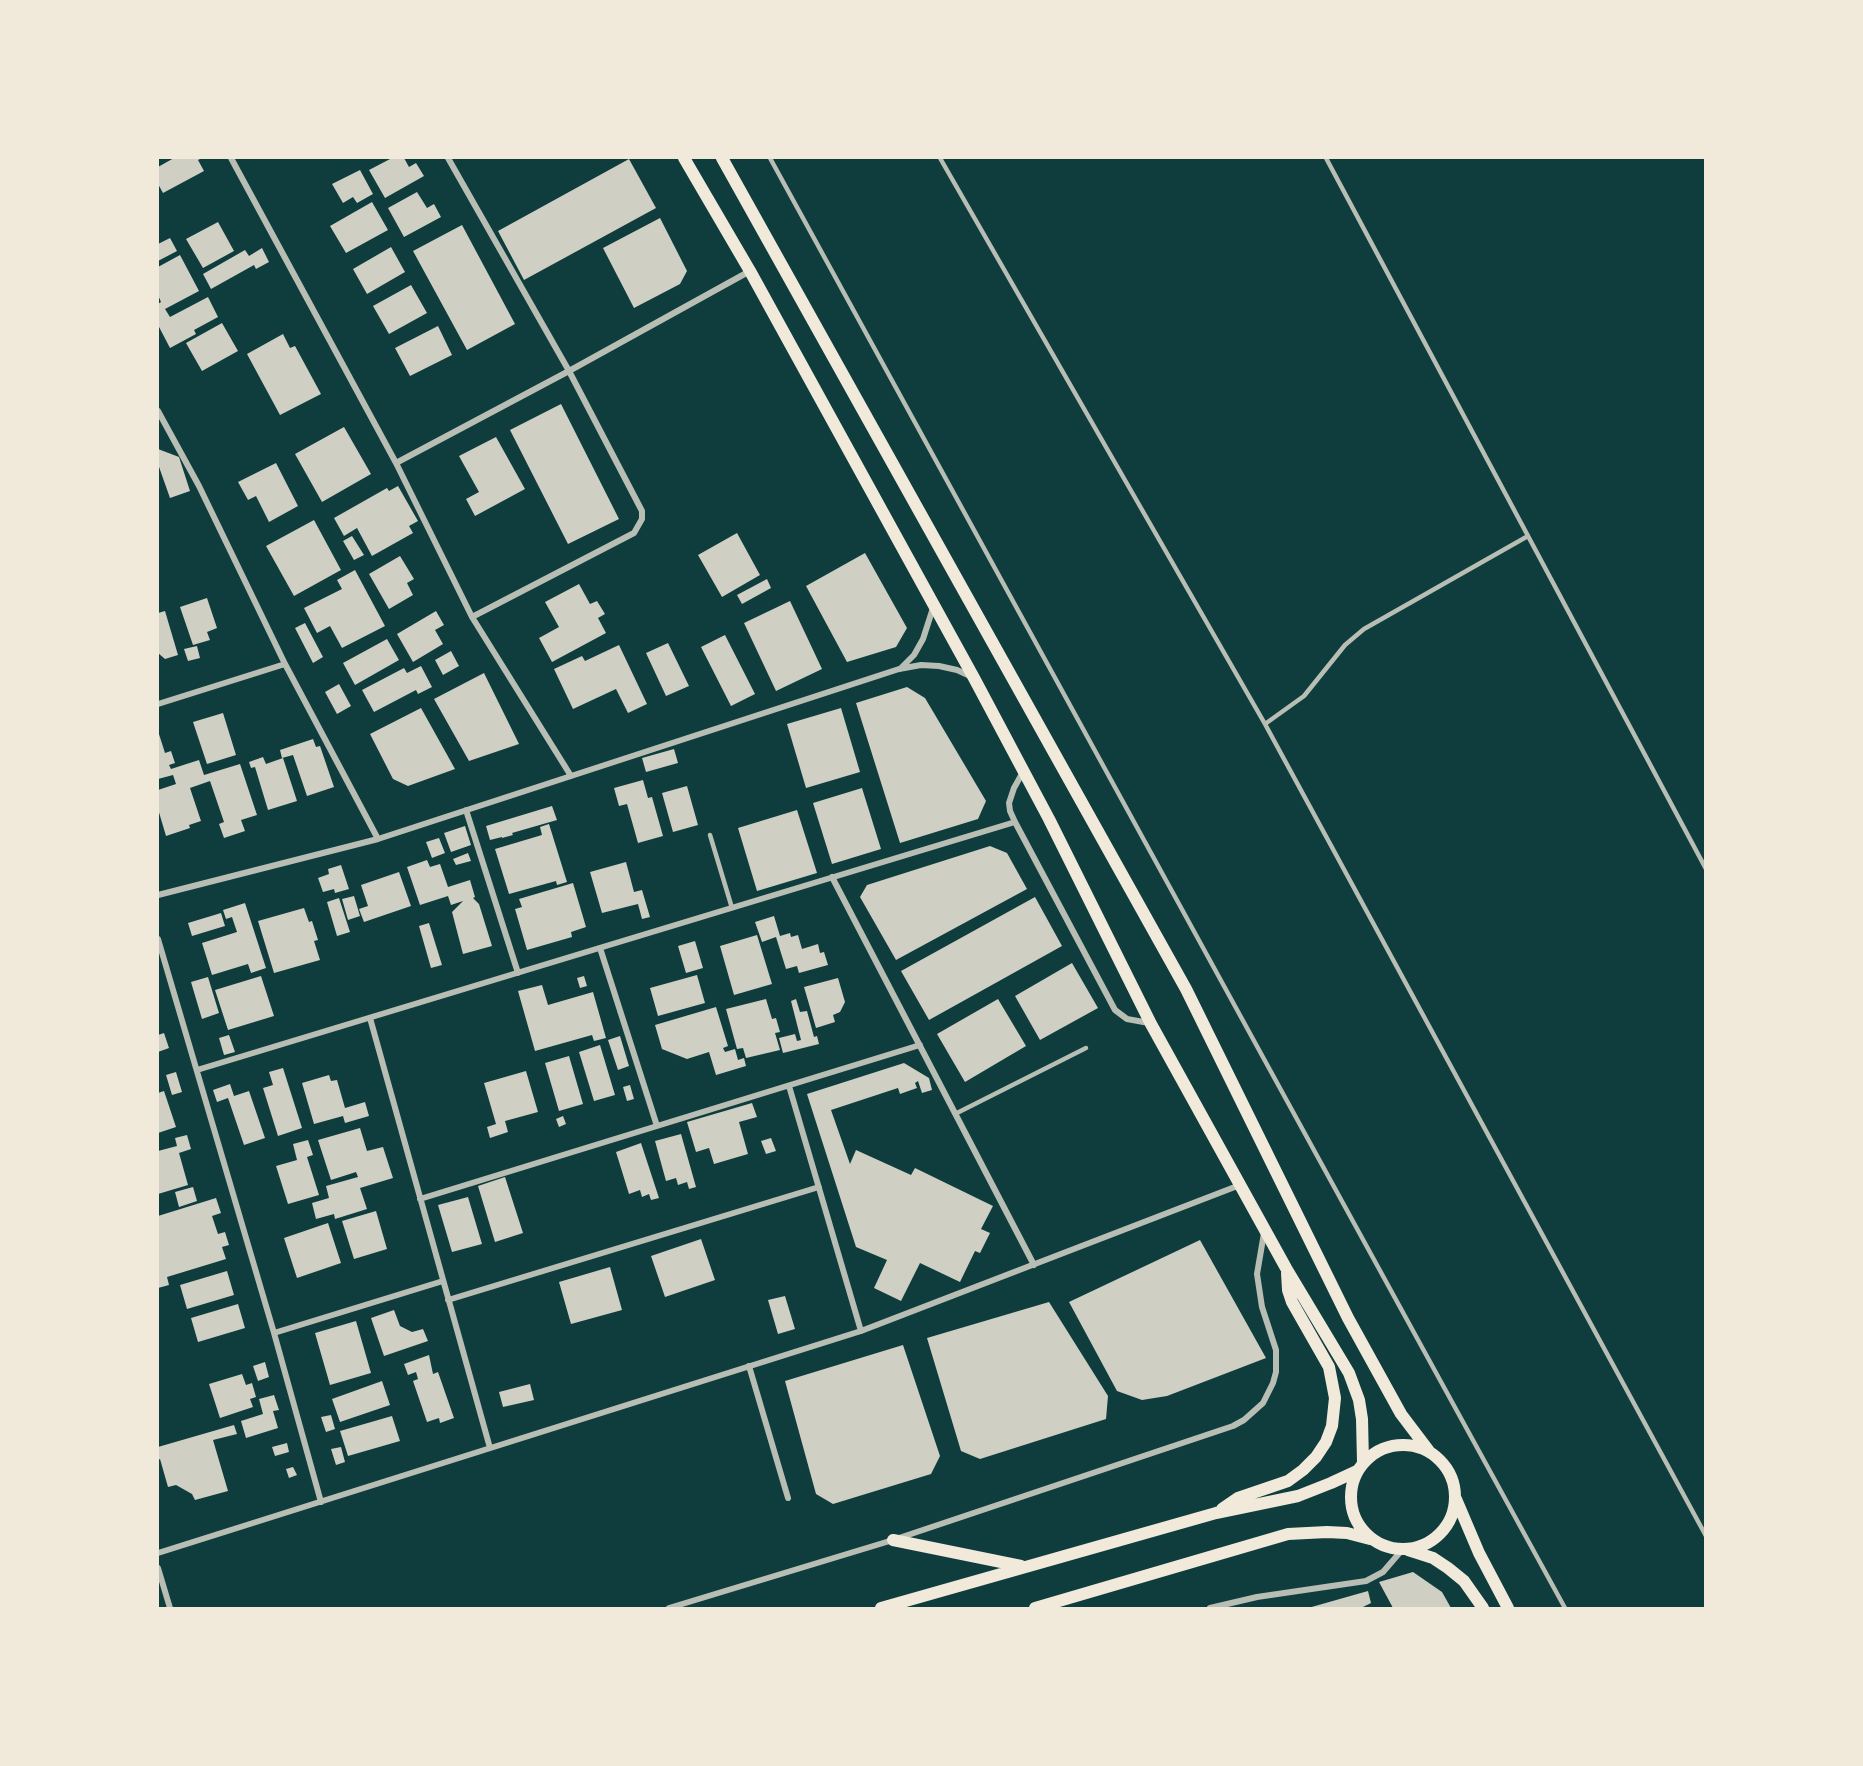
<!DOCTYPE html>
<style>
body{margin:0}
#map{position:relative;width:1863px;height:1766px;overflow:hidden;background:#0f3d3e;font-family:Helvetica,sans-serif}
canvas{display:block}
.frame{position:absolute;inset:0;border:159px solid #f1e9da;pointer-events:none}
</style>
<div id="map">
<canvas width="1863" height="1766"></canvas>
<div class="frame"></div>
</div>
<script>
const g = document.querySelector('canvas').getContext('2d');
g.lineJoin = 'round';
function paint(path, color) {
  g.fillStyle = color;
  g.fill(path, 'evenodd');
}
function toPath(rows) {
  const path = new Path2D();
  for (const r of rows) {
    if (r.length === 3) {
      path.moveTo(r[0] + r[2], r[1]);
      path.arc(r[0], r[1], r[2], 0, 2 * Math.PI);
      continue;
    }
    path.moveTo(r[0], r[1]);
    for (let i = 2; i < r.length; i += 2) path.lineTo(r[i], r[i + 1]);
  }
  return path;
}
function strokePath(path, color, width, dash) {
  g.strokeStyle = color;
  g.lineWidth = width;
  g.lineCap = dash ? 'butt' : 'round';
  g.setLineDash(dash || []);
  g.stroke(path);
}
const building = toPath([
 [174,158,202,158,198,160,204,171,163,193,158,184,158,167],
 [392,158,404,158,409,167,416,163,424,176,385,198,369,170],
 [629,159,656,208,524,280,498,231],
 [360,170,373,194,357,203,353,197,343,203,332,184],
 [417,192,427,208,434,204,441,217,404,237,388,208],
 [372,202,388,230,346,253,330,226],
 [660,218,687,271,680,284,634,308,603,248],
 [218,222,234,251,203,268,186,239],
 [462,225,515,324,467,350,413,251],
 [170,238,177,251,158,261,158,244],
 [391,247,405,272,367,294,353,269],
 [262,248,269,262,256,269,254,265,211,289,203,274,245,250,249,256],
 [180,255,199,291,165,309,170,317,208,297,218,317,194,330,196,334,170,348,158,325,158,304,161,302,158,295,158,267],
 [411,285,427,313,389,334,373,306],
 [222,323,238,351,202,371,186,343],
 [438,326,452,355,410,376,395,348],
 [283,334,290,348,295,346,321,394,280,415,247,354],
 [561,404,619,519,568,544,510,430],
 [344,427,371,474,322,502,295,454],
 [496,437,525,489,475,516,466,499,479,492,459,456],
 [158,449,179,457,190,491,170,498,158,464],
 [276,463,298,506,269,522,256,496,248,500,238,482],
 [398,486,418,521,409,526,413,533,372,556,357,528,344,536,334,518,387,488,389,491],
 [314,520,341,570,294,596,266,546],
 [737,533,760,575,722,597,698,555],
 [352,536,364,555,354,560,343,541],
 [865,553,907,628,896,647,847,662,806,586],
 [400,556,414,579,407,583,413,595,389,609,369,574],
 [355,570,385,626,342,648,330,626,317,633,304,608,342,589,337,580],
 [767,579,771,588,742,604,737,595],
 [579,584,590,604,597,601,605,614,598,618,606,633,552,662,539,638,559,627,545,602],
 [207,598,217,628,207,632,210,640,193,645,180,607],
 [790,601,822,669,776,691,744,623],
 [165,611,178,655,165,659,158,653,158,613],
 [436,611,444,625,435,630,443,644,413,662,397,634],
 [305,623,323,657,313,663,295,628],
 [725,635,755,694,731,706,701,647],
 [387,639,399,660,355,685,343,663],
 [668,643,689,686,666,696,646,653],
 [619,645,647,704,628,713,616,689,573,709,554,669,582,656,585,661],
 [197,646,200,658,188,661,184,649],
 [451,651,459,666,443,675,435,660],
 [421,666,432,687,418,694,416,690,374,712,362,690,404,668,407,673],
 [484,673,519,744,469,761,434,699],
 [339,684,351,706,337,714,325,692],
 [907,687,925,698,986,801,978,819,900,843,856,703],
 [421,708,455,769,408,786,393,779,370,734],
 [841,708,860,772,806,788,787,724],
 [223,713,236,755,207,764,193,722],
 [158,731,165,753,171,751,175,763,169,765,171,769,199,760,204,775,240,764,257,815,241,820,245,831,224,838,219,824,224,822,210,781,190,788,201,821,189,825,190,828,166,836,158,809,158,790,176,784,173,775,158,779],
 [313,739,316,747,320,746,334,787,307,796,293,755,282,758,280,750],
 [674,749,678,763,646,772,642,758],
 [263,757,266,764,283,758,297,801,268,810,255,767,251,768,249,762],
 [643,780,648,798,652,797,663,836,638,843,627,804,619,806,614,788],
 [687,786,698,825,673,832,662,793],
 [862,788,881,849,832,864,813,803],
 [552,806,557,820,512,833,513,835,502,838,502,837,490,840,486,826],
 [797,810,817,873,757,891,738,828],
 [549,824,567,882,557,885,556,881,509,894,495,849,542,835,540,827],
 [465,826,471,845,451,852,444,833],
 [439,838,445,853,432,858,426,842],
 [990,846,1007,853,1027,889,896,960,860,897,867,885],
 [468,853,471,861,456,865,453,859],
 [427,860,430,867,440,864,448,887,470,880,475,897,473,898,479,904,492,946,463,954,452,912,463,901,451,905,448,896,420,905,407,867],
 [626,862,634,892,642,890,650,917,642,919,638,904,602,913,590,872],
 [341,865,349,889,335,893,334,889,323,892,318,878,329,874,328,869],
 [399,872,411,906,364,922,359,909,368,906,361,885],
 [573,883,586,927,571,932,572,937,527,950,515,909,522,907,519,899],
 [354,896,360,916,348,920,342,899],
 [1035,897,1062,946,929,1020,901,971],
 [339,898,350,932,337,936,327,902],
 [245,903,266,968,251,973,248,964,212,975,202,943,237,932,232,917,226,919,223,910],
 [304,908,309,922,312,921,318,940,314,941,320,960,274,973,258,921],
 [221,913,225,926,192,936,188,923],
 [774,916,780,936,790,933,791,937,798,935,802,949,818,944,820,953,824,952,828,965,799,973,797,966,786,969,776,937,762,942,755,922],
 [429,923,442,965,431,968,419,926],
 [757,935,772,984,734,995,720,946],
 [695,941,703,968,686,973,678,946],
 [1072,963,1098,1008,1040,1040,1015,996],
 [697,975,705,1003,658,1016,650,988],
 [261,976,274,1016,228,1030,215,990],
 [584,976,587,986,580,988,577,978],
 [208,977,219,1013,202,1019,191,982],
 [838,978,845,1002,840,1012,833,1015,835,1022,816,1028,804,987],
 [542,985,548,1005,593,992,606,1038,594,1041,592,1035,535,1051,518,991],
 [766,999,772,1019,776,1018,780,1032,775,1033,780,1050,746,1058,743,1048,737,1049,726,1009],
 [796,999,800,1012,807,1011,814,1037,817,1036,819,1044,783,1053,779,1038,795,1034,797,1041,801,1040,791,1001],
 [998,999,1026,1046,965,1082,937,1034],
 [716,1007,728,1046,723,1048,725,1052,735,1049,738,1060,744,1058,746,1066,716,1075,709,1052,687,1059,662,1049,655,1025],
 [164,1033,169,1048,158,1052,158,1035],
 [229,1035,235,1052,224,1055,219,1038],
 [620,1036,629,1066,618,1070,608,1040],
 [600,1045,615,1095,594,1101,579,1052],
 [569,1056,583,1104,559,1111,545,1063],
 [904,1063,929,1078,932,1090,922,1093,918,1081,915,1083,917,1088,900,1094,898,1088,831,1110,850,1164,856,1150,911,1175,915,1168,993,1206,981,1229,990,1233,980,1253,975,1251,960,1282,920,1263,901,1301,874,1288,887,1260,856,1247,807,1094],
 [283,1068,302,1128,278,1136,263,1088,273,1085,269,1072],
 [526,1071,538,1112,505,1121,508,1132,490,1138,487,1127,496,1124,484,1083],
 [176,1072,182,1092,172,1095,166,1075],
 [329,1075,331,1081,337,1080,345,1108,365,1102,369,1116,345,1123,343,1116,314,1124,302,1083],
 [230,1084,234,1096,249,1091,265,1138,244,1145,228,1098,217,1102,213,1090],
 [630,1085,634,1099,627,1101,623,1087],
 [164,1091,176,1127,158,1133,158,1093],
 [752,1103,757,1117,739,1122,748,1154,714,1164,709,1148,696,1152,687,1122],
 [563,1116,566,1124,559,1127,556,1119],
 [360,1128,367,1151,383,1147,393,1178,360,1188,367,1209,335,1219,334,1214,316,1219,312,1203,329,1198,326,1186,358,1177,356,1172,331,1180,318,1140],
 [681,1134,696,1187,689,1189,687,1182,678,1185,676,1178,666,1181,655,1141],
 [187,1135,191,1149,179,1153,188,1185,158,1194,158,1151,177,1146,175,1138],
 [771,1138,776,1151,766,1154,761,1141],
 [308,1140,313,1155,307,1157,319,1195,288,1204,276,1166,297,1160,293,1144],
 [641,1143,659,1198,651,1200,649,1194,642,1197,640,1190,629,1194,616,1152],
 [505,1177,523,1233,495,1242,478,1186],
 [193,1187,197,1201,179,1207,175,1192],
 [468,1197,482,1244,452,1252,438,1205],
 [216,1198,221,1213,212,1216,218,1234,225,1232,229,1245,222,1247,226,1259,167,1277,169,1285,158,1288,158,1216],
 [376,1211,387,1249,354,1259,342,1221],
 [328,1223,341,1263,297,1278,284,1238],
 [701,1239,715,1280,665,1297,651,1256],
 [1200,1240,1266,1358,1167,1396,1142,1400,1117,1391,1069,1302],
 [610,1267,622,1310,571,1324,559,1282],
 [227,1271,234,1295,187,1309,180,1285],
 [785,1296,795,1329,778,1334,768,1300],
 [1049,1302,1108,1396,1106,1419,980,1459,961,1451,927,1338],
 [238,1304,245,1328,198,1342,191,1318],
 [394,1310,400,1326,412,1332,423,1329,428,1341,384,1356,371,1318],
 [356,1321,371,1373,330,1385,315,1333],
 [903,1345,940,1456,931,1474,833,1504,816,1494,785,1381],
 [429,1355,433,1374,438,1372,454,1418,440,1423,439,1418,427,1422,413,1381,418,1379,416,1372,408,1375,404,1364],
 [265,1362,269,1377,258,1381,253,1366],
 [242,1374,246,1385,252,1383,256,1397,250,1399,253,1407,220,1418,209,1384],
 [382,1381,390,1405,340,1422,332,1399],
 [530,1384,534,1400,503,1407,499,1392],
 [274,1395,279,1410,273,1411,278,1428,246,1438,241,1421,263,1414,259,1399],
 [331,1415,335,1429,326,1432,321,1417],
 [392,1416,400,1441,348,1456,340,1431],
 [234,1425,237,1434,213,1440,228,1491,195,1500,192,1494,176,1485,168,1487,160,1459,158,1460,158,1447],
 [287,1443,289,1452,275,1456,272,1447],
 [341,1447,345,1462,336,1465,331,1449],
 [293,1467,297,1475,289,1478,286,1469],
 [1413,1572,1442,1592,1451,1608,1393,1608,1379,1582],
 [1368,1591,1371,1603,1361,1608,1308,1608]
]);
const service = toPath([
 [770,158,1565,1608],
 [940,158,1265,724,1706,1536],
 [1326,158,1706,869],
 [1265,724,1304,696,1345,645,1364,629,1528,536],
 [710,835,732,908],
 [955,1114,1086,1048]
]);
const minor = toPath([
 [231,158,396,463,472,617,571,776],
 [448,158,569,371,642,511,642,519,634,533,472,617],
 [158,411,199,486,285,664,378,839],
 [396,463,569,371,750,271],
 [900,669,914,655,923,639,933,608],
 [158,704,285,664],
 [1023,772,1014,788,1009,803,1010,811,1015,822,1115,1010,1127,1019,1149,1023],
 [466,810,518,973],
 [832,877,1034,1265],
 [158,895,378,839,899,669,921,665,939,666,957,670,970,676],
 [158,939,274,1333,321,1502],
 [600,948,657,1126],
 [370,1018,490,1448],
 [197,1070,1015,822],
 [789,1086,861,1331],
 [420,1199,920,1045],
 [448,1300,819,1187],
 [274,1333,443,1281],
 [749,1366,788,1498],
 [158,1553,861,1331,1240,1185],
 [158,1568,170,1608],
 [669,1608,893,1540,1233,1426,1244,1420,1263,1403,1273,1383,1276,1372,1276,1350,1262,1307,1257,1274,1264,1233],
 [1210,1608,1257,1597,1366,1581,1383,1572,1402,1550]
]);
const secondary = toPath([
 [684,158,750,271,974,678,1049,819,1151,1024,1286,1268,1349,1373,1359,1400,1362,1419,1363,1462],
 [722,158,1186,989,1348,1318,1401,1414,1429,1451],
 [1403,1497,52],
 [1456,1499,1479,1553,1508,1608],
 [1222,1509,1238,1498,1288,1481,1303,1470,1316,1457,1326,1442,1332,1426,1335,1398,1329,1367,1292,1302,1288,1290,1287,1273],
 [893,1540,1021,1566],
 [1408,1550,1433,1558,1448,1568,1464,1581,1483,1608],
 [881,1608,1216,1513,1298,1496,1331,1483,1357,1471],
 [1035,1608,1288,1534,1327,1532,1347,1533,1370,1539]
]);
paint(building, '#cfcfc3');
strokePath(service, '#b8beb3', 4.5);
strokePath(minor, '#b8beb3', 6);
strokePath(secondary, '#f1e9da', 12);
</script>
